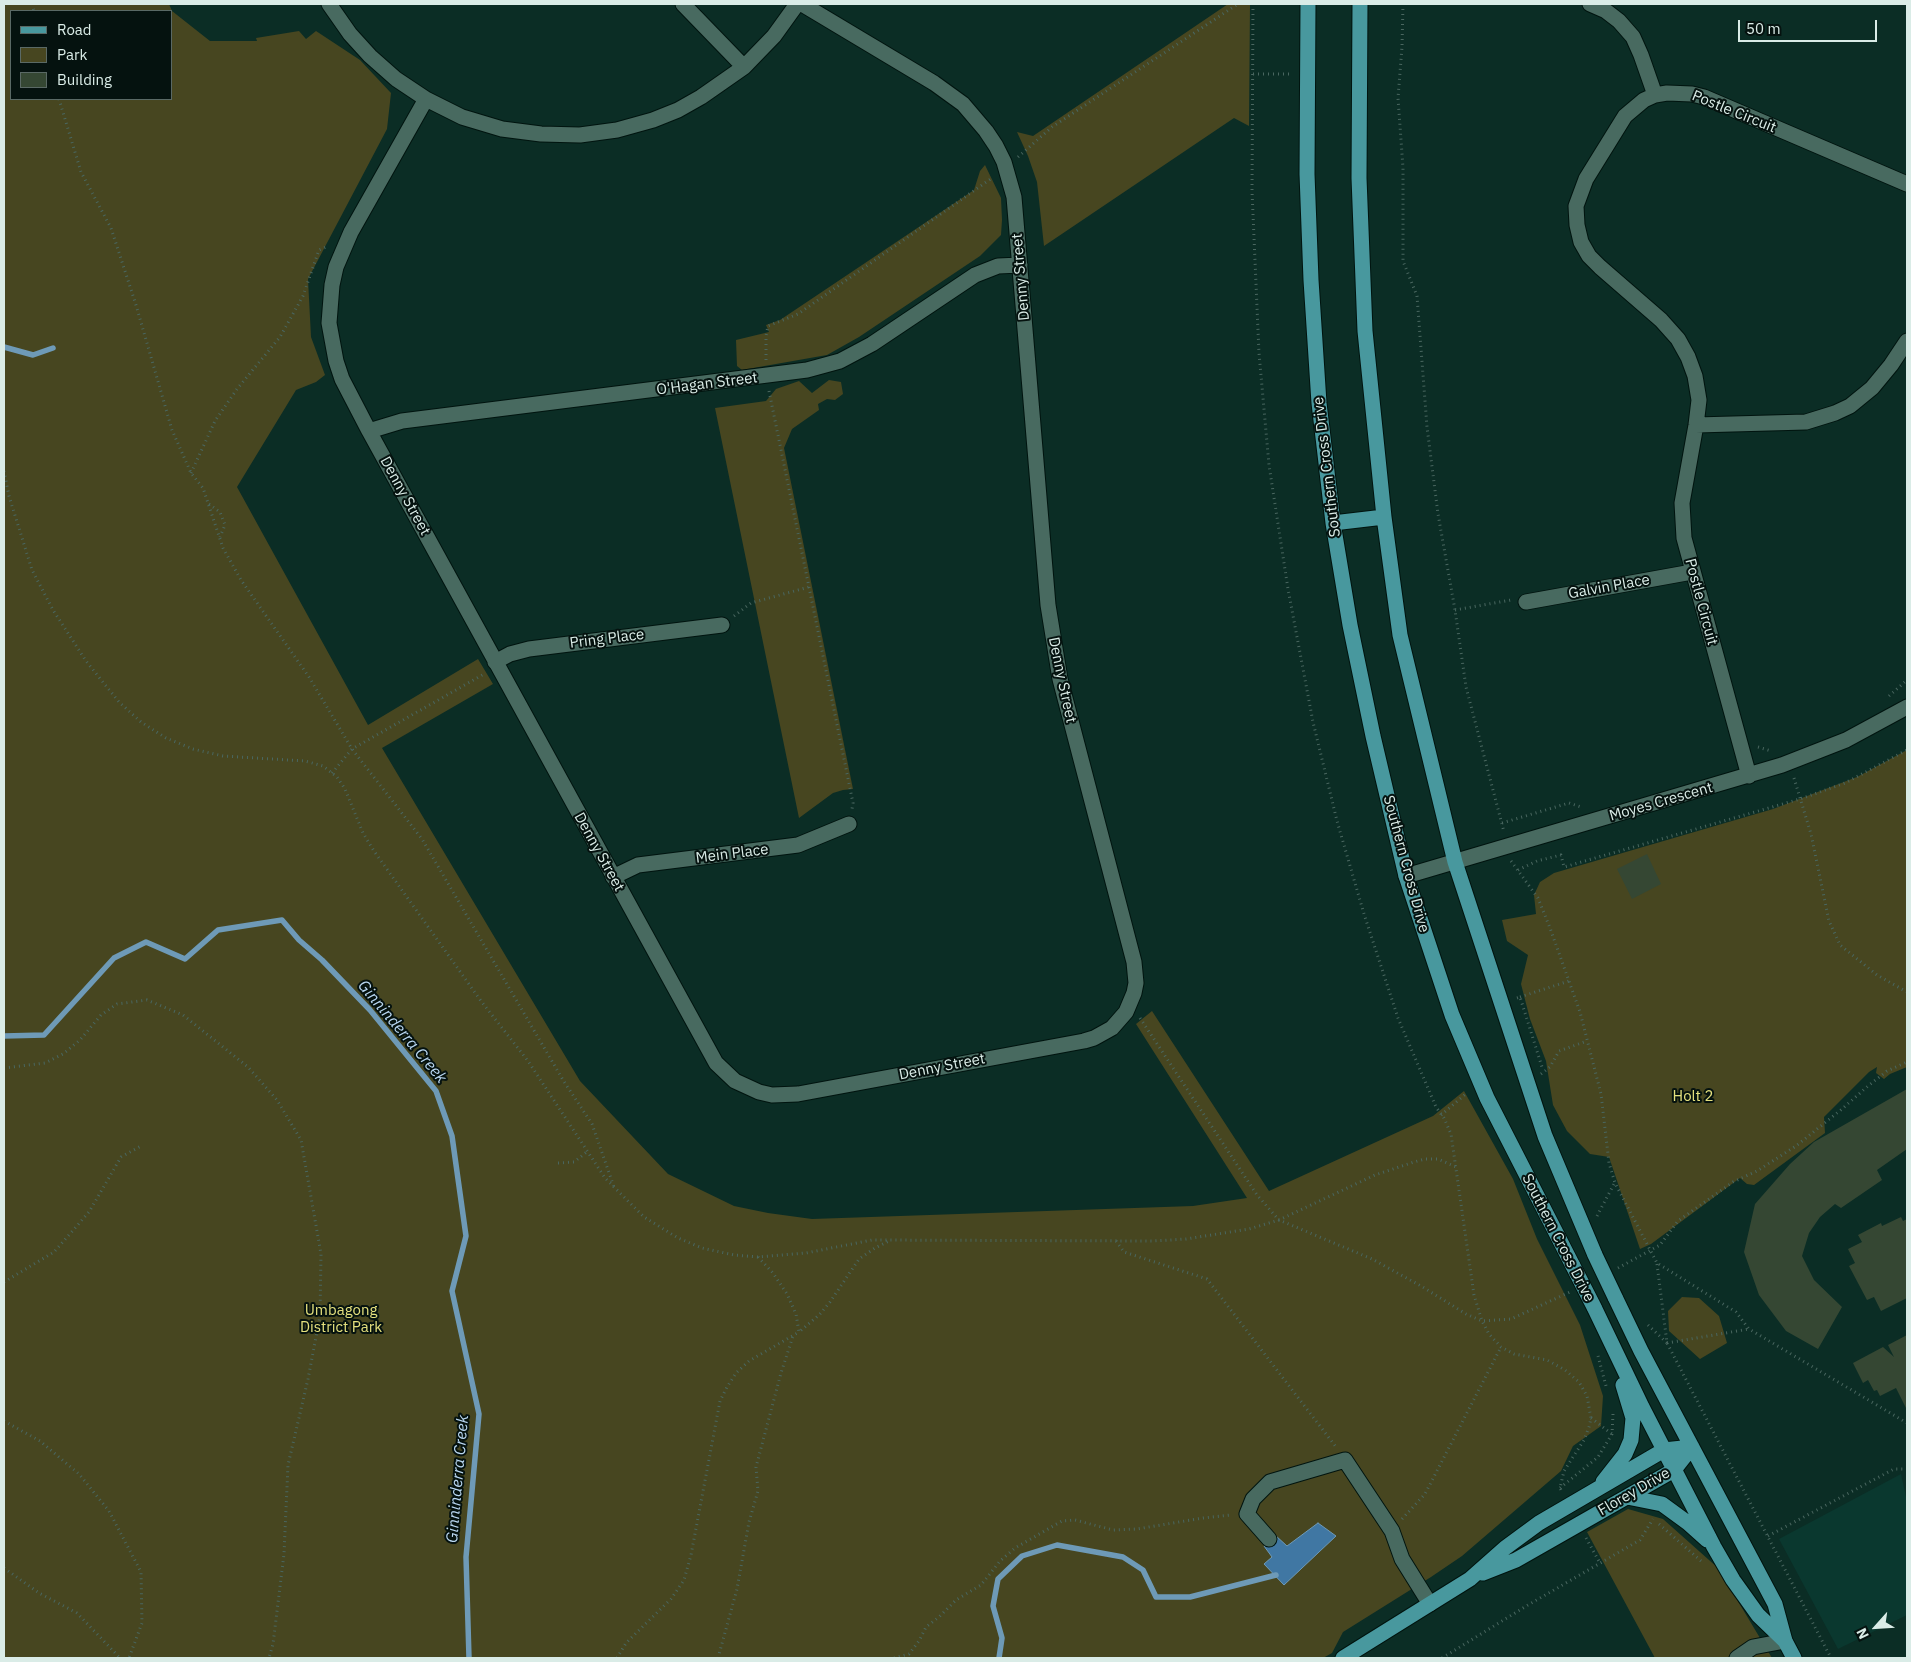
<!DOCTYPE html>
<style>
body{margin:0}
#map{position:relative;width:1911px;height:1662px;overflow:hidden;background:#0b2d25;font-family:"IBM Plex Sans",sans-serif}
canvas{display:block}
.frame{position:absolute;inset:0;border:5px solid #daece7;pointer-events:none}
.legend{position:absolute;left:10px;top:10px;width:162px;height:90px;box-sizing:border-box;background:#05120f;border:1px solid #5a6965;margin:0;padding:6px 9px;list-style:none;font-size:15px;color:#daece7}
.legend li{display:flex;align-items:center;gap:10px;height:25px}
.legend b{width:25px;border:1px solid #5a6965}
.north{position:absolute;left:1851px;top:1602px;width:50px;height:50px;-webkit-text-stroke:4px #05120f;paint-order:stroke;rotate:244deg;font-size:14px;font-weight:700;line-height:20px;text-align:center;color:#daece7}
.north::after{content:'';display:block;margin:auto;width:18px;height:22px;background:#daece7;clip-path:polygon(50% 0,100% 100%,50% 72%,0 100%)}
.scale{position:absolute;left:1738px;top:20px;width:139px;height:22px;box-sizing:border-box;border:2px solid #daece7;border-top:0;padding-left:6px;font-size:15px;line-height:18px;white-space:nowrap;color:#daece7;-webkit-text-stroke:4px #05120f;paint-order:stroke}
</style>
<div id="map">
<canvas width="1911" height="1662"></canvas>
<div class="frame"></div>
<ul class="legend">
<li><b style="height:6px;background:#48989e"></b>Road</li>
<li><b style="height:14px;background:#474620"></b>Park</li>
<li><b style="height:14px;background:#354733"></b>Building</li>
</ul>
<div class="north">N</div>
<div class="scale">50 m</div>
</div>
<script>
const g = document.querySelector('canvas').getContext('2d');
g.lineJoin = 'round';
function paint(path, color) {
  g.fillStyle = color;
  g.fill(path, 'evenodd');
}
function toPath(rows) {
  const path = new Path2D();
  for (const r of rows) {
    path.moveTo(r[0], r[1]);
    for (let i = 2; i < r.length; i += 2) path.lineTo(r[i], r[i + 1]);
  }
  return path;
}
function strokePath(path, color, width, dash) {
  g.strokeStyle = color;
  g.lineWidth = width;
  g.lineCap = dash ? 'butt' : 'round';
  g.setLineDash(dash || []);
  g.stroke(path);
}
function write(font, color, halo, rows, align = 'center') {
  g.font = font + ' "IBM Plex Sans",sans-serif';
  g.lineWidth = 4;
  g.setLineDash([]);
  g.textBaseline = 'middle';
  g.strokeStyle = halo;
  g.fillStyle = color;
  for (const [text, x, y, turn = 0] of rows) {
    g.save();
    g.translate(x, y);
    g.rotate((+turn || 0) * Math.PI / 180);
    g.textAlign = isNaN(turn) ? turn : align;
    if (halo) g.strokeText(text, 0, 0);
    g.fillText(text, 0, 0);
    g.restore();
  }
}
const built = toPath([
 [1901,1474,1907,1501,1907,1615,1838,1649,1779,1539]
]);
const green = toPath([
 [4,4,169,4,172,11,210,41,257,41,256,38,299,31,306,39,316,31,360,60,391,93,387,129,308,279,311,337,325,375,316,382,296,390,237,487,368,725,478,659,493,684,382,748,580,1081,668,1174,734,1206,768,1213,812,1219,1193,1206,1247,1198,1136,1024,1152,1011,1269,1191,1433,1116,1464,1091,1513,1179,1537,1239,1580,1325,1603,1396,1601,1426,1573,1446,1561,1471,1462,1556,1431,1577,1343,1632,1332,1653,1323,1658,4,1658],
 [11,11,171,11,171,99,11,99],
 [1228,4,1250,4,1249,126,1234,118,1044,246,1037,182,1028,156,1017,132,1033,136],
 [985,165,1001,198,1002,220,1001,235,980,256,859,337,827,355,742,370,737,366,736,340,769,332,766,325,780,320,974,190,980,171],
 [829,380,841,382,843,394,835,400,827,399,818,404,819,410,792,429,784,448,853,789,843,790,833,793,799,818,715,408,766,401,776,389,799,381,812,393],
 [1907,750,1907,1067,1890,1074,1884,1079,1876,1073,1877,1067,1869,1072,1824,1117,1825,1133,1754,1185,1747,1184,1740,1178,1651,1244,1640,1249,1609,1157,1590,1154,1567,1131,1553,1105,1546,1061,1530,1019,1521,984,1528,955,1507,941,1502,920,1536,914,1534,895,1540,882,1554,873,1773,809,1857,777],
 [1682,1297,1699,1298,1719,1316,1727,1343,1700,1359,1669,1331,1668,1311],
 [1628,1509,1663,1519,1718,1568,1772,1658,1655,1658,1587,1532]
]);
const water = toPath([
 [1318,1523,1336,1536,1284,1585,1264,1564,1272,1557,1264,1546,1275,1535,1287,1546,1318,1523]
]);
const stream = toPath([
 [4,347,33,355,53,348],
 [4,1036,44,1035,114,958,146,942,185,959,218,930,282,920,299,940,322,960,370,1010,436,1091,452,1136,466,1236,452,1291,479,1414,466,1557,469,1658],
 [999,1658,1002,1638,993,1606,998,1579,1022,1556,1057,1545,1123,1557,1143,1570,1156,1597,1190,1597,1276,1575]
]);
const building = toPath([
 [1647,854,1661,884,1632,899,1617,869],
 [1907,1089,1907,1149,1877,1170,1882,1180,1841,1208,1835,1204,1820,1217,1809,1233,1802,1256,1814,1280,1842,1307,1818,1349,1786,1331,1759,1295,1744,1252,1755,1204,1790,1164,1814,1142],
 [1901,1217,1903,1221,1907,1219,1907,1298,1881,1311,1874,1297,1867,1300,1849,1266,1855,1263,1848,1249,1862,1242,1858,1235,1881,1223,1882,1226],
 [1907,1335,1907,1410,1896,1388,1880,1396,1877,1390,1874,1391,1868,1380,1863,1383,1853,1363,1883,1347,1894,1357,1888,1345]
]);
const path = toPath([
 [32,4,34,11],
 [1253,4,1252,191,1259,353,1269,465,1288,589,1313,722,1337,821,1364,914,1398,1018,1436,1107,1444,1118,1451,1134,1474,1295,1482,1321,1489,1334,1501,1347,1514,1354,1547,1360,1565,1370,1579,1382,1587,1396,1591,1418,1589,1427,1584,1440,1564,1471,1560,1488,1562,1492],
 [1403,4,1402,47,1398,98,1403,168,1403,261,1417,296,1427,427,1438,514,1455,610,1466,687,1504,832],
 [1253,74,1292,74],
 [59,99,81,172,111,228,136,305,172,430,191,473,203,488,223,548,241,580,309,677,352,749,422,839,563,1080,592,1124,614,1187],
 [1018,157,1052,127,1238,4],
 [766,360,766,336,768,326,798,314,992,178],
 [769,391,853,803,852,809],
 [4,471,9,496,32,570,53,610,86,661,119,702,141,722,166,738,193,749,223,756,305,761,323,766,337,777,345,789,363,833,374,851,481,1001,528,1061,605,1178,644,1217,678,1238,702,1248,734,1255,758,1257,806,1253,872,1240,1153,1241,1186,1239,1249,1229,1279,1220,1372,1259,1421,1286,1466,1314,1482,1321,1511,1319,1570,1292],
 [191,473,215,421,237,389,280,337,303,296,319,250,326,247],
 [209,504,220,512,225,525,220,537],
 [1455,610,1511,600],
 [734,616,751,603,809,587],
 [1889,696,1907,680],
 [1758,747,1771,751],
 [332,773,352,749,484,674],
 [1794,778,1811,834,1829,921,1840,945,1877,975,1907,992],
 [1502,823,1569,803,1581,807],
 [1511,861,1538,898,1550,928,1580,1012,1601,1094,1609,1163,1615,1183,1657,1263,1736,1312,1749,1329,1907,1423],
 [1518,870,1537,861,1561,855,1564,867,1800,799,1845,783,1907,750],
 [1520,997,1569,981],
 [1517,998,1520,997,1542,1067],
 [1140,1018,1257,1195,1279,1220,1375,1175,1414,1162,1425,1159,1438,1159,1456,1167],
 [4,1068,45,1063,63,1054,80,1040,101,1015,117,1004,147,1000,183,1015,248,1067,277,1100,301,1140,321,1254,320,1316,308,1379,288,1465,284,1554,273,1644,269,1658],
 [1541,1074,1550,1067,1559,1051,1587,1041],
 [1441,1115,1467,1093],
 [558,1163,574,1162,588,1151],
 [1597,1216,1614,1184],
 [1116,1241,1124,1252,1207,1279,1336,1447],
 [758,1257,773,1273,787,1294,796,1314,799,1332,819,1315,830,1302,859,1259,875,1248,889,1241],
 [1657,1264,1667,1343,1831,1658],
 [1618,1268,1660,1245,1678,1221,1733,1182,1757,1171,1796,1146,1842,1109,1868,1086,1887,1071,1907,1062],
 [4,1282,54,1252,89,1212,121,1157,141,1146],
 [1648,1325,1667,1343],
 [1667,1343,1749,1329],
 [1598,1356,1606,1386],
 [1591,1418,1612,1434],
 [4,1421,40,1441,79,1474,109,1511,141,1572,142,1623,129,1658],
 [1560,1488,1598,1457,1612,1434,1613,1414],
 [1402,1519,1425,1494,1501,1347],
 [1659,1524,1701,1561],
 [1768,1536,1894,1469,1907,1469],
 [1586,1538,1600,1563],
 [4,1568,39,1593,77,1613,120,1658],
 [617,1658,626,1643,671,1599,684,1580,691,1555,720,1401,727,1387,736,1373,749,1361,799,1332],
 [718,1658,737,1589,749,1522,758,1491,756,1467,781,1373,793,1336],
 [894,1658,909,1654,919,1641,926,1627,939,1617,956,1600,981,1585,1000,1561,1015,1548,1062,1521,1075,1520,1113,1530,1137,1529,1203,1518,1231,1515],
 [1442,1658,1528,1605,1640,1540,1653,1519]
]);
const minor = toPath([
 [329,4,350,34,370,56,396,79,426,99,462,117,502,129,541,134,580,135,617,130,653,120,678,110,701,97,744,67,774,36,797,4],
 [683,4,744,67],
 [1590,4,1606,11,1619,21,1633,37,1641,55,1655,95],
 [426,99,351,232,336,267,332,285,329,323,336,361,342,379,369,431,716,1063,735,1081,759,1092,772,1095,798,1094,1084,1041,1094,1038,1112,1028,1126,1012,1134,993,1136,983,1134,962,1060,679,1048,605,1014,197,1004,162,996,146,986,131,963,104,934,83,802,4],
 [1696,425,1806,422,1835,413,1850,406,1872,388,1891,365,1907,341],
 [369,431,402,421,807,370,840,361,872,344,975,275,998,266,1020,265],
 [1526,602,1692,572],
 [495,662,510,654,529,649,722,625],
 [1749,776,1684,538,1682,503,1696,425,1699,400,1695,376,1688,357,1678,339,1661,320,1600,267,1589,256,1581,242,1577,225,1576,206,1586,179,1625,116,1644,100,1655,95,1667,93,1692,94,1704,97,1907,184],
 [1406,876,1782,765,1846,740,1907,707],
 [613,877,638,865,798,845,849,824],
 [1269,1539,1247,1514,1253,1499,1270,1482,1345,1460,1392,1531,1402,1559,1430,1604],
 [1737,1658,1753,1647,1785,1641]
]);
const major = toPath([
 [1308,4,1307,174,1311,280,1319,403,1333,523,1350,625,1373,736,1406,876,1452,1015,1487,1098,1573,1266],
 [1360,4,1359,178,1365,331,1384,517,1400,635,1455,862,1545,1136,1595,1255],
 [1333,523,1384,517],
 [1615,1297,1641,1351,1775,1604,1785,1641,1794,1658],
 [1594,1307,1642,1407,1714,1547,1733,1580,1758,1615,1784,1640],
 [1603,1482,1625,1454,1631,1440,1633,1418,1623,1385],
 [1627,1497,1662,1504,1688,1523,1707,1540],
 [1483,1573,1516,1560,1674,1470,1692,1447],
 [1343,1658,1470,1579,1505,1548,1539,1523,1664,1450,1692,1447]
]);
const majorBridge = toPath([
 [1595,1255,1615,1297],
 [1573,1266,1594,1307]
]);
const streetNames = [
 ["Postle Circuit",1734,112,22],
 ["Denny Street",1021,277,-95],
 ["O'Hagan Street",707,384,-7],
 ["Southern Cross Drive",1327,467,-97],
 ["Denny Street",405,496,61],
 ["Galvin Place",1609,587,-10],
 ["Postle Circuit",1701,602,75],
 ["Pring Place",607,639,-7],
 ["Denny Street",1062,680,78],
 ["Moyes Crescent",1661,802,-16],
 ["Denny Street",599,852,61],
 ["Mein Place",732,854,-7],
 ["Southern Cross Drive",1406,864,75],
 ["Denny Street",942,1067,-11],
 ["Southern Cross Drive",1558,1238,63],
 ["Florey Drive",1634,1492,-30]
];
const parkNames = [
 ["Holt 2",1693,1097],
 ["Umbagong",341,1311],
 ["District Park",341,1328]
];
const waterNames = [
 ["Ginninderra Creek",402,1032,50],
 ["Ginninderra Creek",458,1479,-85]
];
paint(built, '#0a382f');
paint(green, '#474620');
paint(water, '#4077a3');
strokePath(water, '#6e9ab7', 1);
strokePath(stream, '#6e9ab7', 5.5);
paint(building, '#354733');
strokePath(minor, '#00140f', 17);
strokePath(major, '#00140f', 17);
strokePath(path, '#4a6760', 3, [1, 4]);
strokePath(minor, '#486a60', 15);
strokePath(major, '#48989e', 15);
strokePath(majorBridge, '#00140f', 17, []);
strokePath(majorBridge, '#48989e', 15);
write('15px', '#daece7', '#05120f', streetNames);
write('15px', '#e4e07e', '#05120f', parkNames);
write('italic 16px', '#b9d7f1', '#05120f', waterNames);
</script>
